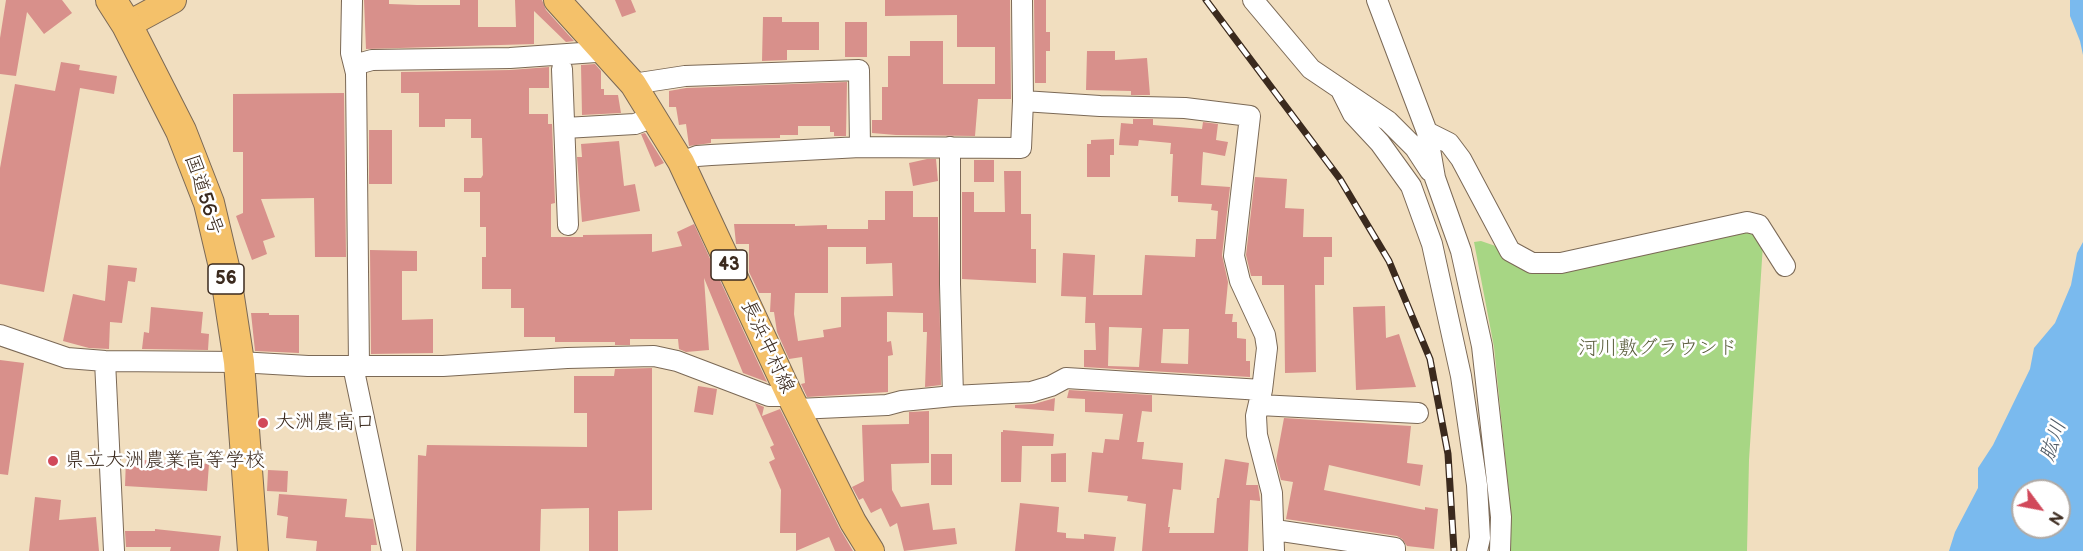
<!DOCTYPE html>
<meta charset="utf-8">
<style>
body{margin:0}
#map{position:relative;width:2083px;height:551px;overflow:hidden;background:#f1debf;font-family:"Balsamiq Sans",sans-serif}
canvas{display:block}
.north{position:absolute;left:2011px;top:479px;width:60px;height:60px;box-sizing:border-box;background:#fff;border:2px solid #b1aaa5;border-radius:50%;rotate:122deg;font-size:16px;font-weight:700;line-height:24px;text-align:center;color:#3b2a1e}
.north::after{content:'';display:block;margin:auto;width:21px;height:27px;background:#d1495b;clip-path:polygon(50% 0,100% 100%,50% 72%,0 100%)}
</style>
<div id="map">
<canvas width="2083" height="551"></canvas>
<div class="north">N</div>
</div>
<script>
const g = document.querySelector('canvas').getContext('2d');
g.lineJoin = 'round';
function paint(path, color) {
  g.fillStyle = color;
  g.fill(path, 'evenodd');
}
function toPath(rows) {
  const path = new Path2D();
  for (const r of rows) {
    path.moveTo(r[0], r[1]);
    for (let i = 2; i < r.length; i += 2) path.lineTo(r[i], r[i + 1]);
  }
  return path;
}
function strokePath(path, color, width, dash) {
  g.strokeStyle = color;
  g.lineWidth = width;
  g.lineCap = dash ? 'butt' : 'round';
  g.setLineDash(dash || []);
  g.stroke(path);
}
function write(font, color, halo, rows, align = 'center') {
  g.font = font + ' "Balsamiq Sans","Klee One",sans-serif';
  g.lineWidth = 5;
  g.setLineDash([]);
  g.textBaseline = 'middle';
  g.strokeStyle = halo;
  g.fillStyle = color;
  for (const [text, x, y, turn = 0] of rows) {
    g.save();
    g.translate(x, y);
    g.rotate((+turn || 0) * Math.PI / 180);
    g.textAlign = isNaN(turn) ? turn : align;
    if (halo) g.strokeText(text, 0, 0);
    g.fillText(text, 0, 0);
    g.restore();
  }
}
const green = toPath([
 [1749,229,1763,244,1749,460,1747,551,1510,551,1511,515,1494,347,1474,242,1481,241,1510,251,1532,263]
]);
const water = toPath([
 [2070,0,2083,0,2083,55,2080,41,2070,16],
 [2083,242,2083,551,1949,551,1955,532,1978,488,1978,468,1993,445,2030,369,2034,348,2055,323,2071,285,2077,253],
 [2023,491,2059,491,2059,527,2023,527]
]);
const building = toPath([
 [6,0,62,0,72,13,44,34,27,12,16,76,0,74,0,38],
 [364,0,389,0,389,4,417,5,460,5,460,0,478,0,478,27,516,27,515,0,542,0,546,10,574,41,566,42,534,11,534,44,366,49],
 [615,0,631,0,636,12,622,17],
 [885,0,1010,0,1011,99,978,99,975,136,896,135,872,133,872,120,882,120,882,87,888,87,888,56,910,56,910,41,943,41,943,84,995,84,995,47,957,47,957,15,885,16],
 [1034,0,1046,0,1046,32,1050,32,1050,51,1046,51,1046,83,1035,83],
 [763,17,782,17,782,22,819,22,819,50,787,50,787,60,762,61],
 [845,22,867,22,867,57,845,57],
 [1087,51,1115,51,1115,60,1147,58,1150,95,1131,95,1131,91,1086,90],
 [61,62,80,65,79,70,117,76,114,94,80,88,44,292,0,284,0,168,15,84,55,91],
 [595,64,601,71,601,89,604,89,604,95,618,95,621,113,582,115,581,65],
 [549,67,549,88,529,88,529,114,548,114,548,124,552,124,555,203,551,204,551,237,583,237,583,235,652,234,652,252,682,246,677,232,694,224,767,382,743,373,704,278,709,350,686,352,679,349,678,339,630,339,630,345,615,345,615,342,555,342,555,337,524,337,524,308,511,308,511,289,482,289,482,257,486,257,486,227,480,227,480,192,464,192,464,178,481,178,483,175,482,138,471,138,471,119,445,119,445,127,419,127,419,93,401,93,401,72,510,70],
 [847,82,846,136,834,136,834,132,830,132,830,126,798,126,798,135,780,135,780,138,711,139,711,143,689,146,686,124,679,125,676,107,669,107,669,91,686,88],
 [344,93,346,257,315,257,314,198,261,199,275,237,263,241,267,254,252,260,236,216,243,213,243,152,233,152,233,94],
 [1133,119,1153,119,1153,125,1202,129,1203,122,1218,124,1216,140,1228,142,1225,156,1203,152,1201,185,1230,187,1222,255,1228,282,1225,314,1233,314,1232,322,1237,322,1237,338,1246,339,1246,361,1250,361,1250,377,1084,367,1084,350,1096,350,1095,323,1085,323,1086,297,1061,296,1063,253,1095,255,1093,295,1142,295,1145,255,1195,257,1196,239,1216,239,1218,211,1211,210,1212,204,1178,202,1178,196,1171,196,1173,154,1170,154,1171,143,1139,140,1138,146,1119,145,1121,123,1133,124],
 [1109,327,1142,328,1139,367,1108,366],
 [1163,329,1189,329,1188,364,1161,363],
 [369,130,392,130,392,184,369,184],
 [645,133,664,163,655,167,641,134],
 [1114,139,1114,155,1110,155,1110,177,1087,177,1087,144,1091,144,1091,140],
 [619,141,624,186,635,184,640,211,582,222,577,157,582,157,581,144],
 [927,159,936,159,938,181,913,186,909,163],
 [974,160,994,160,994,182,974,182],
 [1004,171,1021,171,1021,214,1031,214,1031,249,1036,249,1036,283,962,279,962,192,974,192,974,212,1005,212],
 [1255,177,1287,179,1285,208,1304,209,1303,237,1332,237,1332,257,1324,257,1324,285,1315,285,1316,372,1285,373,1284,285,1262,285,1262,276,1251,276,1246,255],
 [885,191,913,191,913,217,938,217,941,385,925,387,927,332,923,332,923,313,887,312,887,342,891,341,893,355,888,356,888,392,807,397,801,384,805,383,802,357,789,359,777,332,774,312,770,312,771,293,759,293,749,272,749,244,736,244,734,224,795,224,795,226,827,225,827,229,868,229,868,220,885,220],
 [828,247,866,247,866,264,892,263,893,296,841,297,841,327,823,330,824,337,798,341,794,314,795,293,828,293],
 [370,250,417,251,417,271,402,271,402,320,433,319,433,353,371,354],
 [108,265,137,268,135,282,128,281,122,323,110,322,109,349,89,348,63,341,73,294,105,301],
 [1385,306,1386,338,1399,334,1416,387,1356,390,1353,307],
 [151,307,203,312,201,333,209,334,208,350,142,349,144,332,149,333],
 [251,313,269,313,269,315,299,315,299,353,255,351],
 [0,360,24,363,8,475,0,474],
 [652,368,652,510,618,511,618,551,589,551,589,508,541,509,540,551,416,551,418,455,426,456,427,445,587,447,587,413,574,413,574,376,614,376,615,369],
 [698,386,717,389,713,415,694,412],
 [1069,390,1152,395,1152,412,1142,411,1137,442,1144,442,1142,459,1183,463,1181,490,1173,489,1168,527,1170,527,1169,533,1214,533,1217,498,1219,498,1225,459,1249,463,1246,485,1258,485,1260,499,1260,501,1250,500,1248,551,1142,551,1146,504,1127,501,1128,496,1088,492,1092,452,1103,453,1105,439,1119,440,1123,414,1085,412,1085,399,1067,398],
 [1055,398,1054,411,1015,408,1015,405,1034,404],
 [755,403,764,407,762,416,780,409,840,529,853,551,835,551,829,537,796,551,796,533,780,533,781,490,769,462,775,459,770,447,774,445],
 [929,411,929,463,891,464,892,490,901,507,929,503,933,530,955,528,957,544,904,551,897,523,890,527,881,508,871,513,863,498,859,500,852,487,864,481,862,425,909,424,909,412],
 [1284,418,1411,426,1407,463,1423,465,1420,486,1329,465,1324,490,1425,510,1425,507,1438,509,1434,549,1407,546,1402,539,1397,536,1286,519,1293,482,1281,480,1276,461],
 [1003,430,1054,434,1053,446,1022,446,1021,482,1001,482,1001,432,1003,432],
 [1066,453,1066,482,1051,482,1051,454],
 [931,454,952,454,952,485,931,485],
 [126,459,209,464,207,491,125,486],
 [268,470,288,471,287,492,267,491],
 [279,494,347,499,345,517,373,519,377,545,371,545,371,551,316,551,317,541,286,538,288,517,277,515],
 [35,497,61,500,59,520,96,517,99,551,29,551],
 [1020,503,1059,507,1057,532,1066,533,1066,538,1084,539,1084,534,1116,537,1114,551,1015,551],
 [155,529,221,536,219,551,170,551,171,547,126,547,125,531,155,531]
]);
const minor = toPath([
 [352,0,351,53,356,73,359,366],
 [1022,0,1023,101,1100,106,1185,108,1250,116,1234,256,1240,281,1265,335,1267,348,1262,390,1256,416,1257,435,1272,493,1274,551],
 [1253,0,1311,69,1388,121,1415,148,1430,171],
 [1377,0,1427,132,1435,178,1461,251,1482,346,1501,517,1500,551],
 [354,65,372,60,510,58,596,52,601,48],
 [562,69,568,225],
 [633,84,685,76,859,70,860,147],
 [1341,90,1353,114,1380,143,1411,186,1432,244,1461,376,1477,485,1480,538,1477,551],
 [565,128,635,124,654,117],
 [1427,132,1449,143,1461,159,1510,251,1532,263,1561,263,1747,222,1759,225,1785,266],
 [950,147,950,284,953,396],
 [681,162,697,156,711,155,860,147,1021,148,1023,101],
 [0,335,67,358,105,361,239,362,308,366,443,366,567,358,654,356,677,361,769,396,790,396],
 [105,361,114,551],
 [353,366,392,551],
 [1259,405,1418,413],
 [797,409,887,405,902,401,953,396,1031,392,1051,386,1066,378,1262,390],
 [1275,530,1395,548,1395,551]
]);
const major = toPath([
 [557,0,633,84,681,162,790,396,853,522,871,551],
 [127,25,173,0]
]);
const highway = toPath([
 [111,0,127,25,181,131,209,203,225,271,239,362,253,551]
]);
const rail = toPath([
 [1206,0,1340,179,1389,261,1430,359,1448,454,1454,551]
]);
const markers = [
 [263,423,6,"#d1495b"],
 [53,461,6,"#d1495b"]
];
const shields = [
 [729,265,36],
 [226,279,36]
];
const shieldNames = [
 ["43",729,265],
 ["56",226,279]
];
const streetNames = [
 ["国道56号",203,195,72],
 ["長浜中村線",767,347,65]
];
const parkNames = [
 ["河川敷グラウンド",1658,349]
];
const poiNames = [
 ["大洲農高口",275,423],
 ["県立大洲農業高等学校",65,461]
];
const waterNames = [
 ["肱川",2054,441,-71]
];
paint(green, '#a7d684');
paint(water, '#7abaee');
paint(building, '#d8908b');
strokePath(minor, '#7b6956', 22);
strokePath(major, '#7b6956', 28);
strokePath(highway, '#7b6956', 32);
strokePath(minor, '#fff', 20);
strokePath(major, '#f4c16a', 26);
strokePath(highway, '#f4c16a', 30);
strokePath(rail, '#3b2a1e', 7);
strokePath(rail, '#fff', 4.5, [14]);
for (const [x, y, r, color] of markers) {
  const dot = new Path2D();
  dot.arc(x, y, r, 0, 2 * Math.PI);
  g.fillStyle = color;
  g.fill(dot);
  strokePath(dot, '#fff', 2);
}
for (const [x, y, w] of shields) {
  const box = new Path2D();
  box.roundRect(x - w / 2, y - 15, w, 30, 4.5);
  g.fillStyle = '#fff';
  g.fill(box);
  strokePath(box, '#3b2a1e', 1.5);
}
write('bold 18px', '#3b2a1e', null, shieldNames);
write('20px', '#3b2a1e', '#fff', streetNames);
write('20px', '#5b5e3d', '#fff', parkNames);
write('20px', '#3b2a1e', '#fff', poiNames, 'left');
write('italic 21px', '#515c67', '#fff', waterNames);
</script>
